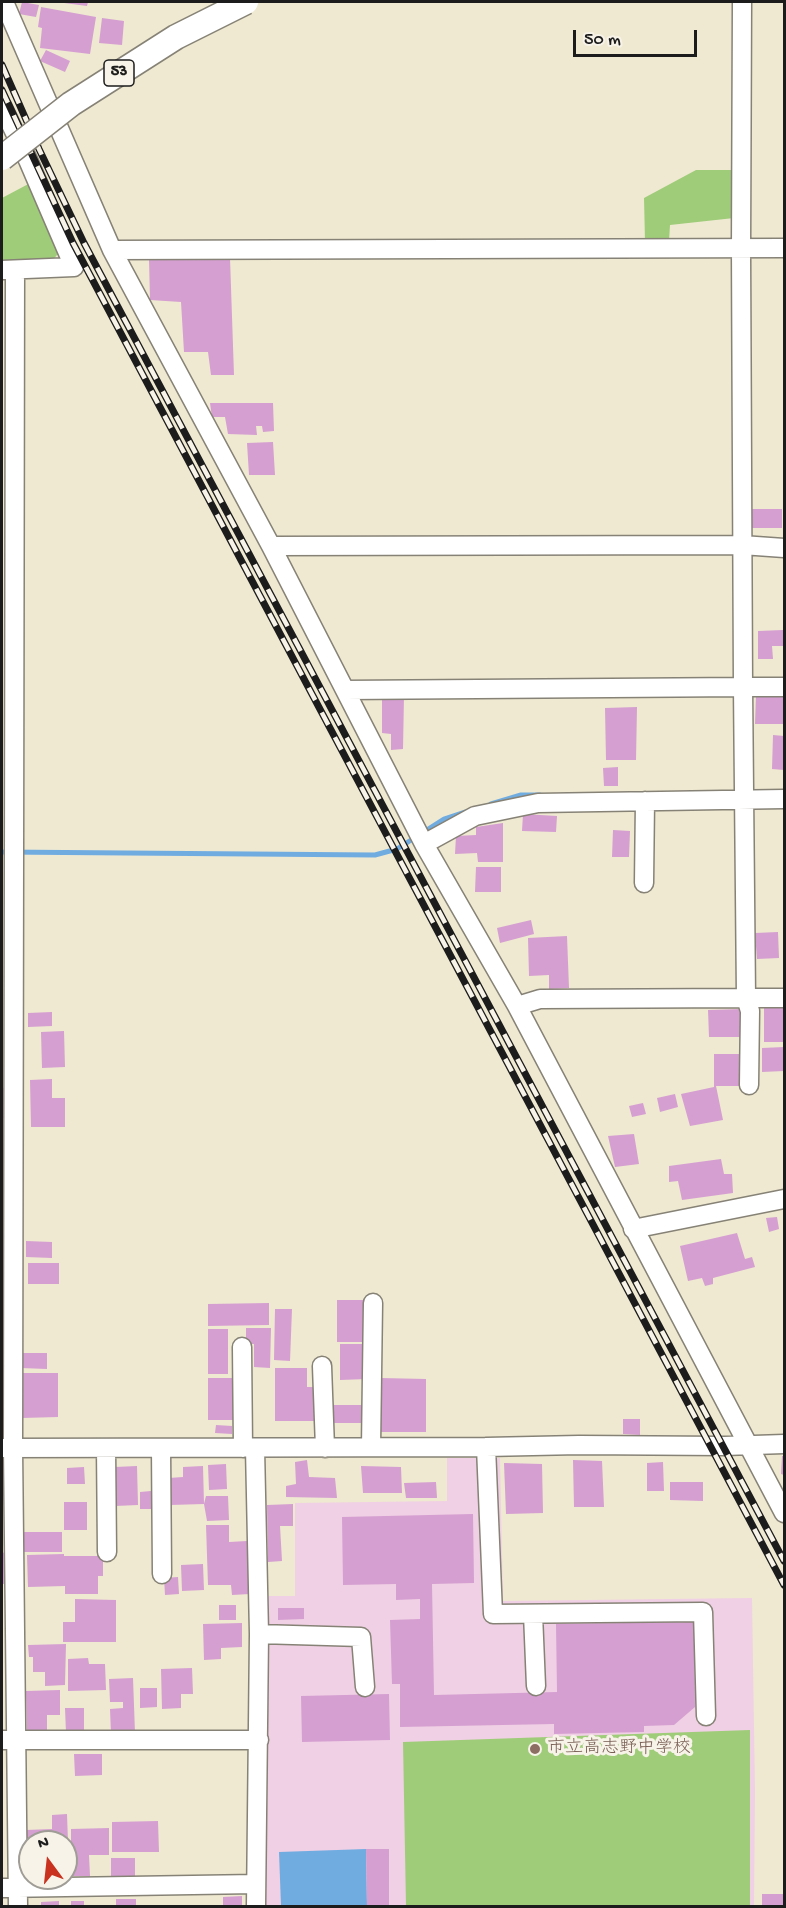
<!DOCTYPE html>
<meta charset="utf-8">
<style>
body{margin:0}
#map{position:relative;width:786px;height:1908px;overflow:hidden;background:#efe9d1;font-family:"Gochi Hand",sans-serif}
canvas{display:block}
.frame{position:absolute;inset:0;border:3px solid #1c1c1c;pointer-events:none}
.north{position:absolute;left:18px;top:1830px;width:60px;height:60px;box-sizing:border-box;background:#f7f3e8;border:2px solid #9f9d96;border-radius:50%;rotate:345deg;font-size:16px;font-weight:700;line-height:24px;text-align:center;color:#1c1c1c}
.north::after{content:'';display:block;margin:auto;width:21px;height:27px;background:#c8321e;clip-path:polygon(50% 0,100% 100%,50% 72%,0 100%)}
.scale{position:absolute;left:573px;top:30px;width:124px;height:27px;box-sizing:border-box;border:3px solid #1c1c1c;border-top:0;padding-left:8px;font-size:18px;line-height:21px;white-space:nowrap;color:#1c1c1c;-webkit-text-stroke:4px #f7f3e8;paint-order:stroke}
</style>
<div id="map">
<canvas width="786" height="1908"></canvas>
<div class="frame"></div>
<div class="north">N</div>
<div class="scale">50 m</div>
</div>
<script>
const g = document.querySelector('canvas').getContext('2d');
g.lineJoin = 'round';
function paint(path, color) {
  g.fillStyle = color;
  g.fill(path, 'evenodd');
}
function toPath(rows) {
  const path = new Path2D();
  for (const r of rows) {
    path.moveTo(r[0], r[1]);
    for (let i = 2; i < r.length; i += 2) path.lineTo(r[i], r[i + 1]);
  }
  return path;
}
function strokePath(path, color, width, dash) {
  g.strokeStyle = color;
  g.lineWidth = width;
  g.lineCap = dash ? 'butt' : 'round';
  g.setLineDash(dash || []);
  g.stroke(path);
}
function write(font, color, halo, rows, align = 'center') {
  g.font = font + ' "Gochi Hand","Klee One",sans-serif';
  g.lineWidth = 6;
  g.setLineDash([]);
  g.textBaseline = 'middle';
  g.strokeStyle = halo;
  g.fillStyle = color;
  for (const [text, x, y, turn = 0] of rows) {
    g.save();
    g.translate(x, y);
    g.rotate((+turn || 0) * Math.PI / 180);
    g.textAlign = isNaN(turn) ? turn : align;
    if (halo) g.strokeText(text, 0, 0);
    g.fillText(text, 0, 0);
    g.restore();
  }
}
const built = toPath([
 [447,1458,500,1458,503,1601,752,1598,755,1791,754,1906,266,1906,266,1748,263,1596,295,1596,295,1503,447,1501]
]);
const green = toPath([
 [696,170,735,170,734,218,670,225,669,241,645,241,644,198],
 [34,181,63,248,51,262,2,261,2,198],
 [750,1730,750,1906,406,1906,403,1742]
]);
const water = toPath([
 [366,1849,367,1906,281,1906,279,1852]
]);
const stream = toPath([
 [491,804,521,795,540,795],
 [2,852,375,855,397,849,444,819,465,812]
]);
const building = toPath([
 [22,2,39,5,36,17,19,14],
 [64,2,88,2,87,6,64,3],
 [41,7,96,17,90,54,40,48,42,28,38,27],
 [102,18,124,21,122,45,99,43],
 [46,50,70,61,65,72,40,61],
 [230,258,234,375,211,375,208,352,184,352,181,302,150,300,149,259],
 [210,403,273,403,274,431,263,432,262,426,256,426,257,435,228,434,225,417,212,417],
 [273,442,275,475,249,475,247,443],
 [750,509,782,509,782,528,750,528],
 [783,630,784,646,772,646,773,659,758,659,758,631],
 [756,695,784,695,784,724,755,724],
 [382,696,404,696,403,749,391,750,391,734,382,733],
 [637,707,636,760,606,760,605,708],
 [773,735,784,736,784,770,772,769],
 [618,767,618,786,604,786,603,768],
 [523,814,557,816,556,832,522,831],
 [503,823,503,862,478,862,477,853,455,854,456,836,476,835,476,827],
 [613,830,630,831,629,857,612,857],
 [476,867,501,867,501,892,475,892],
 [531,920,534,934,500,943,497,928],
 [778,932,779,958,757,959,755,933],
 [567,936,569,988,549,989,549,975,529,976,528,938],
 [764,1007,784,1007,784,1042,764,1042],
 [742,1009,742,1037,709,1037,708,1010],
 [52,1012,52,1026,28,1027,28,1013],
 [64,1031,65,1067,42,1068,41,1032],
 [784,1047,784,1071,762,1072,762,1048],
 [714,1054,740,1054,740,1086,716,1086,723,1120,690,1126,681,1094,714,1087],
 [52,1079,52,1098,65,1098,65,1127,31,1127,30,1080],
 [2,1088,8,1088,8,1118,2,1118],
 [675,1094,678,1107,660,1112,657,1098],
 [643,1103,646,1114,632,1117,629,1106],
 [634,1134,639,1164,615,1167,608,1136],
 [721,1159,724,1174,732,1174,733,1193,682,1200,678,1181,669,1182,669,1166],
 [777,1217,779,1229,769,1232,766,1218],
 [737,1233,745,1259,752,1257,755,1267,713,1278,713,1284,705,1286,702,1278,688,1281,680,1246],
 [26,1241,52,1242,52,1258,26,1257],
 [28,1263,59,1263,59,1284,28,1284],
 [337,1300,369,1300,366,1342,337,1342],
 [269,1303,269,1325,208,1326,208,1304],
 [275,1309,292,1309,290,1361,274,1360],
 [246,1328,271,1328,270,1368,254,1367,254,1344,246,1344],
 [208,1329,228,1329,228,1374,208,1374],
 [340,1344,366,1344,367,1379,340,1380],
 [22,1353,47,1353,47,1369,21,1368],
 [275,1368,307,1368,307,1387,317,1387,317,1421,275,1421],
 [21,1373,58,1373,58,1417,22,1418],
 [208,1378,235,1378,235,1420,208,1420],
 [380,1378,426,1379,426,1432,379,1432],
 [333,1405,362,1405,362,1423,334,1423],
 [623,1419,640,1419,640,1435,623,1434],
 [216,1425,232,1426,232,1434,215,1433],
 [782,1456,784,1456,784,1475,781,1474],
 [307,1460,309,1477,335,1478,337,1498,286,1497,286,1486,296,1484,295,1462],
 [573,1460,602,1461,604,1507,574,1507],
 [663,1462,664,1491,647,1491,647,1463],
 [504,1463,542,1464,543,1513,506,1514],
 [226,1464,227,1489,209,1490,208,1465],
 [137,1466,138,1505,115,1506,115,1467],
 [203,1466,204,1504,170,1505,169,1478,183,1477,183,1467],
 [361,1466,401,1467,402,1493,363,1493],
 [84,1467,85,1484,67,1484,67,1468],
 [2,1468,7,1468,8,1494,2,1494],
 [436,1482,437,1498,406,1498,404,1483],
 [670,1482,703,1482,703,1501,670,1500],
 [151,1491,151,1509,140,1509,140,1492],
 [206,1496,228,1496,229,1520,207,1521,204,1504],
 [64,1502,87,1502,87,1530,64,1530],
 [293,1504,293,1526,280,1526,282,1561,268,1562,267,1505],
 [473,1514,474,1583,432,1584,434,1695,557,1692,556,1624,694,1622,695,1707,674,1725,644,1726,644,1732,554,1734,554,1724,400,1727,400,1684,392,1684,390,1620,420,1619,420,1599,396,1600,396,1584,343,1585,342,1517],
 [206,1525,229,1525,229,1542,247,1541,250,1594,232,1595,231,1585,208,1585],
 [22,1532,62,1532,62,1552,22,1552],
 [6,1552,7,1584,2,1584,2,1553],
 [64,1554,64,1556,103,1556,103,1576,98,1576,98,1594,65,1594,65,1586,28,1587,27,1555],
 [203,1564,204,1590,182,1591,181,1565],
 [178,1577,179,1594,165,1595,164,1578],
 [75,1599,116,1600,116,1642,63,1642,63,1622,75,1622],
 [219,1605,236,1605,236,1620,219,1620],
 [278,1608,304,1608,304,1619,278,1620],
 [242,1623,242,1647,221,1648,221,1659,204,1660,203,1624],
 [66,1644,65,1685,45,1686,45,1672,33,1672,33,1657,29,1657,28,1645],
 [88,1658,89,1664,105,1664,106,1690,68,1691,68,1659],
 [192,1668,193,1694,181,1694,181,1708,162,1709,161,1669],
 [133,1678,135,1733,111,1734,110,1709,123,1708,123,1702,110,1702,109,1679],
 [140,1688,157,1688,157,1707,140,1708],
 [60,1690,60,1715,47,1715,47,1731,27,1731,26,1691],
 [389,1694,390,1740,302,1742,301,1696],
 [65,1708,84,1708,84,1734,66,1733],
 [74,1754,102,1754,102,1775,75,1776],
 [67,1814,68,1842,30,1842,30,1872,26,1872,26,1830,52,1829,52,1815],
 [158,1821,159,1852,112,1852,112,1822],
 [109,1828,109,1855,89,1855,90,1876,71,1876,71,1829],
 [366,1849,389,1849,389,1906,367,1906],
 [111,1858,135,1858,135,1877,111,1877],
 [762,1894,784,1894,784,1906,762,1906],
 [242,1896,242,1906,223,1906,223,1897],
 [116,1899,136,1899,136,1906,116,1906],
 [59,1901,59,1906,41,1906,41,1902],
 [71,1901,84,1901,84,1906,71,1906]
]);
const minor = toPath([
 [4,2,112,250,271,546,424,844,517,1006,784,1513],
 [2,106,28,160,74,267,2,270],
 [112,250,784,248],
 [15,270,13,1448,18,1906],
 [271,546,742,545,784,548],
 [784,687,743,687,746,998,784,998],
 [345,690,743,687,741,249,742,2],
 [424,844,475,816,538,803,784,799],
 [644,883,645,801],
 [517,1006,540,999,746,998,750,1011,749,1085],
 [633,1229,784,1199],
 [242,1347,243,1448],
 [322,1366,325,1448],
 [371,1447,373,1303],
 [486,1447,493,1614,703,1612,706,1716],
 [3,1448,486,1447,579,1445,724,1446,784,1444],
 [106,1448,107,1552],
 [161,1448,162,1574],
 [255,1448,259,1634,256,1906],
 [533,1614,536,1686],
 [259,1634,361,1637,365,1687],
 [2,1740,259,1740],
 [2,1888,256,1884]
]);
const rail = toPath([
 [2,65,39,149,84,243,784,1561],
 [2,90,73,243,784,1585]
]);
const majorBridge = toPath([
 [2,158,71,104,176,37,246,2]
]);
const markers = [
 [535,1749,6,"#8d6e63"]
];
const shields = [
 [119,73,30]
];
const shieldNames = [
 ["53",119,73]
];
const educationNames = [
 ["市立高志野中学校",547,1749]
];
paint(built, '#f0d0e4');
paint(green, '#9fcc79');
paint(water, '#71ace1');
strokePath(stream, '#71ace1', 5);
paint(building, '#d59fd1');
strokePath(minor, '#868276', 21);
strokePath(minor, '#fff', 18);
strokePath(rail, '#1c1c1c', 7);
strokePath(rail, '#f7f3e8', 4.5, [14]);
strokePath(majorBridge, '#868276', 27, []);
strokePath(majorBridge, '#fff', 24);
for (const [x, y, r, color] of markers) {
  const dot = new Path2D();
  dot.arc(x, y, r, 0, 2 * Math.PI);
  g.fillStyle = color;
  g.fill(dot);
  strokePath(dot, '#f7f3e8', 2);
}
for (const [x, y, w] of shields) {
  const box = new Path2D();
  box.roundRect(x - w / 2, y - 13, w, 26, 4.5);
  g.fillStyle = '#f7f3e8';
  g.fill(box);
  strokePath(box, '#1c1c1c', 1.5);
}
write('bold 16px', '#1c1c1c', null, shieldNames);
write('18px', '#785e54', '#f7f3e8', educationNames, 'left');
</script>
